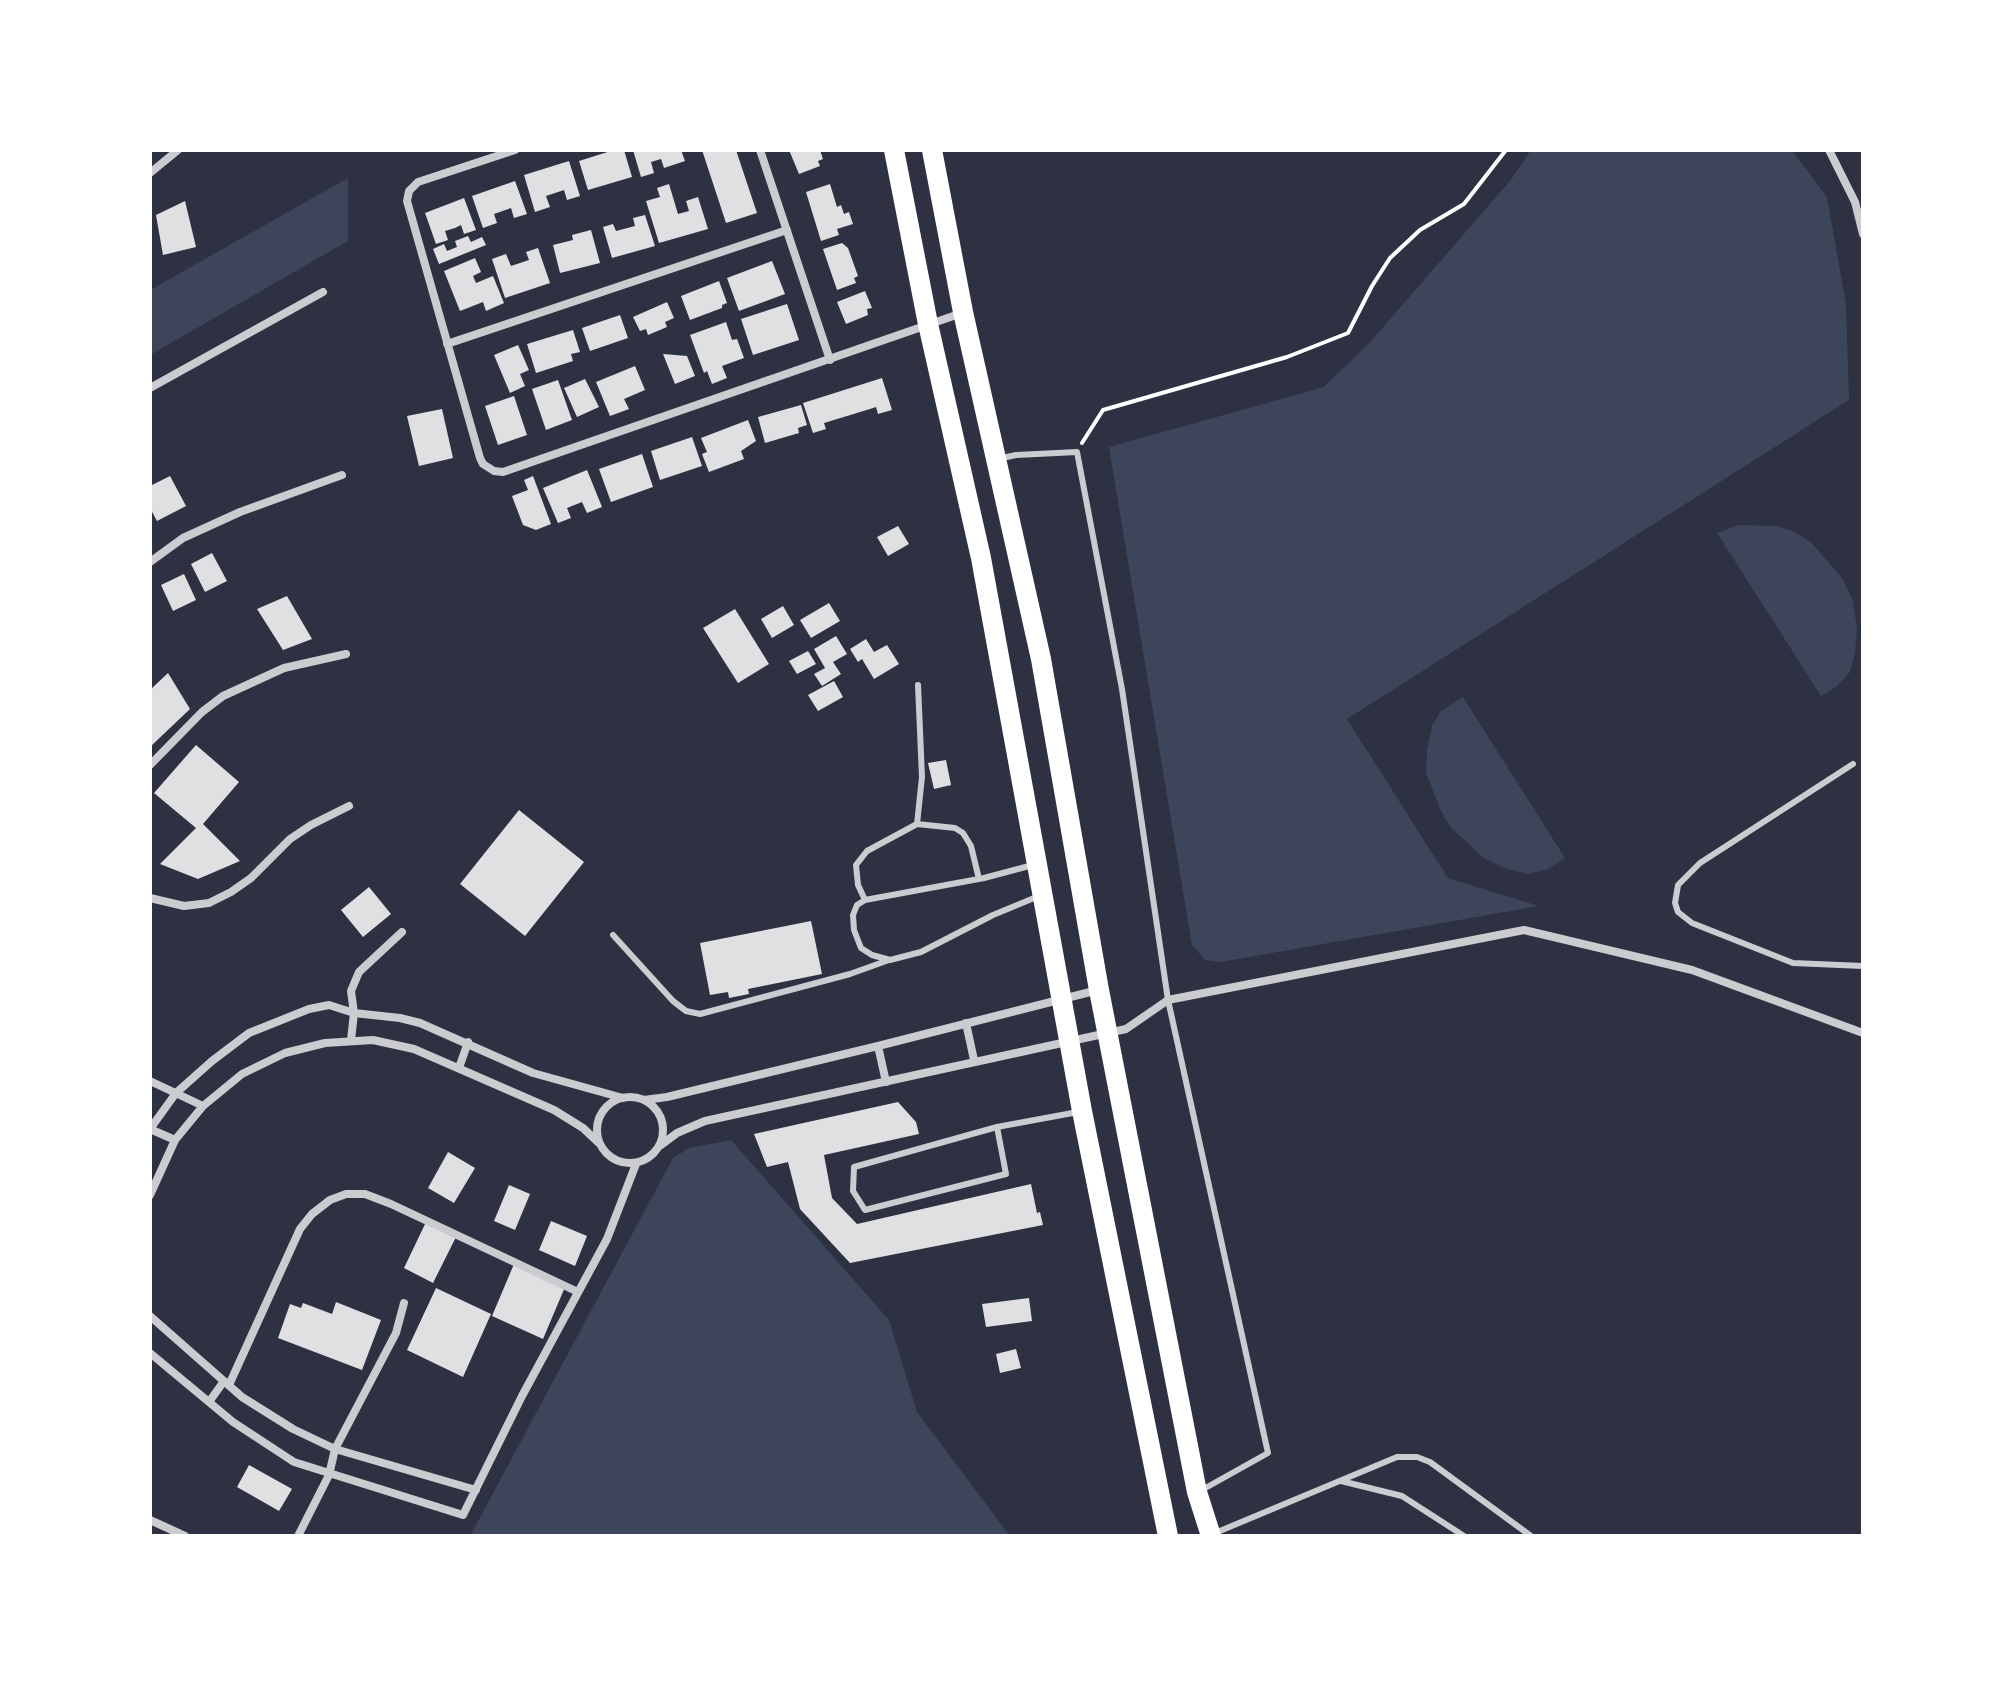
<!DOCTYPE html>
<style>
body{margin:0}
#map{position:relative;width:2013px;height:1686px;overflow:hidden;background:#2d3142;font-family:Ubuntu,sans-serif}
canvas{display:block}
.frame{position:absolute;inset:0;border:152px solid #fff;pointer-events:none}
</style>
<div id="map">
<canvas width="2013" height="1686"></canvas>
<div class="frame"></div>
</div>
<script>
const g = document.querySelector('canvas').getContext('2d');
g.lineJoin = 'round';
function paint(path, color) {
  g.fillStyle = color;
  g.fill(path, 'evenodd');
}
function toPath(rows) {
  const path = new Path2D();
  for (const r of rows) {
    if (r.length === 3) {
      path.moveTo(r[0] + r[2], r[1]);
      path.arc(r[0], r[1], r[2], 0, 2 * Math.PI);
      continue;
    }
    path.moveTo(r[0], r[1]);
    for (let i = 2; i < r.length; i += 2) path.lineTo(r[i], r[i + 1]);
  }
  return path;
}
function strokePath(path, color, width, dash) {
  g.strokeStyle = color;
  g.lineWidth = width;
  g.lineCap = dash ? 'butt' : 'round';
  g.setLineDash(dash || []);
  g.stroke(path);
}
const green = toPath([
 [1531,150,1792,150,1827,197,1846,304,1849,400,1347,719,1448,878,1539,906,1221,962,1205,960,1192,945,1109,447,1324,387,1371,341,1510,181],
 [348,178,348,241,150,355,150,290],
 [1739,525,1777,526,1793,531,1810,541,1842,578,1853,601,1857,629,1855,653,1850,672,1837,686,1821,696,1717,533],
 [1463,697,1565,858,1548,869,1528,874,1507,869,1485,859,1451,828,1441,811,1426,773,1427,749,1432,726,1440,712],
 [731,1140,889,1320,917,1412,1010,1536,470,1536,673,1158,689,1148]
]);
const building = toPath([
 [614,150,624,150,632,177,588,190,579,161],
 [633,150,681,150,685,161,664,168,661,159,651,162,654,173,641,177],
 [702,150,736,150,757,213,726,223],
 [789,150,820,150,823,159,818,161,820,166,799,174],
 [569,161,580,196,567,200,564,190,546,196,550,207,535,212,524,175],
 [515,181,527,214,514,218,511,208,494,214,497,223,483,228,472,196],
 [669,184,678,214,689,211,686,201,698,197,708,229,659,243,646,201,660,197,657,188],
 [830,184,837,207,841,205,844,214,849,212,853,224,837,229,839,235,821,241,806,192],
 [464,198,476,230,464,234,461,225,455,228,445,231,448,240,436,244,425,213],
 [185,201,196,247,163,255,156,215],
 [645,215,655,246,612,258,603,227,613,224,616,231,635,226,633,218],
 [591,230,600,263,560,273,553,245,573,240,572,235],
 [468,236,471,242,482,237,486,245,439,264,433,249,444,244,447,251,457,247,455,241],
 [842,243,848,248,858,276,854,278,856,283,837,290,823,249],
 [538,248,550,283,505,298,492,259,506,254,511,266,529,260,526,252],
 [475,258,481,272,473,276,476,283,493,276,504,303,486,311,483,302,460,311,444,271],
 [772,261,785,294,739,311,727,278],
 [719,281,727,303,722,305,722,308,690,320,681,296],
 [865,291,872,308,867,309,868,315,846,324,837,302],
 [667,302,674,318,665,322,667,327,648,335,646,329,640,331,633,317],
 [787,304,799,340,753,355,741,319],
 [620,315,628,338,590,351,582,328],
 [726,322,732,340,737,339,744,358,722,366,727,378,712,384,707,371,704,373,690,335],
 [573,330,580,352,571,354,573,361,536,373,527,344],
 [518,345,529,370,520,374,525,386,510,393,494,355],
 [663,354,687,356,695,376,675,384],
 [635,366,645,390,624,399,629,409,610,416,596,382],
 [882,378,892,410,878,414,876,407,870,409,824,423,826,429,813,433,803,403],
 [585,379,599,407,577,417,564,388],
 [558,380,572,420,546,430,532,389],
 [514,396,527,435,498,445,485,406],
 [801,405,807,425,798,428,799,433,765,443,758,417],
 [442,409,453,458,419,466,407,416],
 [748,420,756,441,741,451,744,459,709,472,702,454,707,452,701,438],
 [692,437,702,466,660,480,651,451],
 [642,454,653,487,611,502,599,469],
 [587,470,602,507,587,513,582,502,567,508,571,518,558,523,543,488],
 [170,476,186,506,157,521,150,508,150,486],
 [533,476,551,524,536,530,523,525,512,496,528,490,524,480],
 [898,526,909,544,888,556,877,537],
 [212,553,227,581,205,592,191,564],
 [184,574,196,600,173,611,161,585],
 [287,596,312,639,283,650,257,609],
 [829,603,840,621,811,638,800,620],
 [783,606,794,625,772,638,761,619],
 [735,609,769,664,738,683,703,628],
 [836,636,847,654,833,662,841,674,822,686,814,674,825,668,814,649],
 [866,639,874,652,887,645,899,664,874,679,862,659,858,662,850,649],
 [808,651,816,664,797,674,789,661],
 [168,673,190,709,150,747,150,690],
 [834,681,843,697,818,711,808,695],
 [196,745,239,782,203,824,240,861,198,879,160,864,196,828,154,793],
 [946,760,951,785,934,789,928,763],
 [519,810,584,862,525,936,460,884],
 [369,887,391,914,363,937,341,910],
 [811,921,822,974,748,989,749,994,729,998,728,992,710,995,700,943],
 [898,1102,916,1122,919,1134,824,1155,832,1198,857,1224,1031,1184,1037,1213,1040,1212,1043,1225,850,1263,800,1209,788,1162,767,1167,754,1134],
 [448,1152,475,1168,454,1203,428,1188],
 [509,1185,530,1194,515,1230,494,1221],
 [551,1221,587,1236,575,1266,539,1250],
 [426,1222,456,1237,433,1283,404,1268],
 [514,1264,565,1287,543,1339,492,1316],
 [436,1288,491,1314,463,1377,407,1350],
 [1029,1298,1032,1321,986,1327,982,1304],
 [336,1302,381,1320,362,1370,278,1338,290,1304,301,1308,303,1303,332,1314],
 [1016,1349,1021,1368,1000,1373,996,1354],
 [249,1465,292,1489,279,1511,237,1487]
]);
const path = toPath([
 [1082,443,1103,410,1287,357,1348,333,1372,286,1390,258,1420,230,1464,204,1506,150]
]);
const service = toPath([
 [1002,458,1016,455,1077,452,1122,689,1168,1000,1268,1453,1200,1491],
 [1853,764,1700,863,1678,885,1675,903,1678,912,1692,923,1793,963,1863,966],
 [917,824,955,828,963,833,971,846,979,879],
 [1033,865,984,878,865,900,857,905,853,915,854,930,861,948,872,955,890,960,921,952,993,915,1039,896],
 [865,900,858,885,856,865,867,851,917,824,922,777,918,685],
 [613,935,673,1001,686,1011,700,1014,850,974,889,960],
 [997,1127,1006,1174,865,1210,853,1191,854,1167,997,1127,1078,1112],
 [1341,1481,1402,1496,1464,1536],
 [1215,1533,1397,1457,1417,1457,1430,1462,1531,1536]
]);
const minor = toPath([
 [515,150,418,182,409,191,407,201,480,458,483,464,494,471,503,472,962,313],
 [760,150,830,360],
 [1829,150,1855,202,1863,234],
 [150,173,178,150],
 [447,344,787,230],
 [150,388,323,292],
 [150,562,183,538,240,512,342,475],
 [150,765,202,712,223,696,284,668,346,654],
 [150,898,184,906,209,903,231,892,251,878,290,839,311,825,349,806],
 [966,1023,974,1060],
 [351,1040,354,1013,351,991,359,972,402,932],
 [878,1046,886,1082],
 [459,1068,468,1042],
 [150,1081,203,1106],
 [630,1130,33],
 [644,1100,667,1097,878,1046,1098,990],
 [175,1140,150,1129,176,1093,212,1061,249,1033,309,1009,329,1005,354,1013,400,1018,420,1023,533,1073,623,1098],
 [661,1145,677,1133,705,1121,1126,1029,1168,1000,1524,930,1692,970,1863,1033],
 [150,1195,175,1140,203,1106,242,1074,285,1053,325,1043,373,1040,414,1049,554,1110,583,1128,599,1143],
 [150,1316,242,1397,293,1429,335,1449,476,1490],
 [150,1353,233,1422,294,1462,463,1515,522,1396,607,1239,636,1164],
 [229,1385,300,1229,312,1214,330,1200,346,1194,365,1194,391,1204,578,1292],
 [209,1402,224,1381],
 [150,1520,185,1536],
 [298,1536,329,1475,335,1449,396,1333,404,1303]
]);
const trunk = toPath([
 [894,150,928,324,981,558,1082,1111,1168,1536],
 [932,150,963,312,1041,659,1099,990,1197,1492,1211,1536]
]);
paint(green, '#3c4559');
paint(building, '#e0e0e3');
strokePath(path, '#fff', 4);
strokePath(service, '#caccd0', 6);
strokePath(minor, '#caccd0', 8);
strokePath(trunk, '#fff', 20);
</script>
